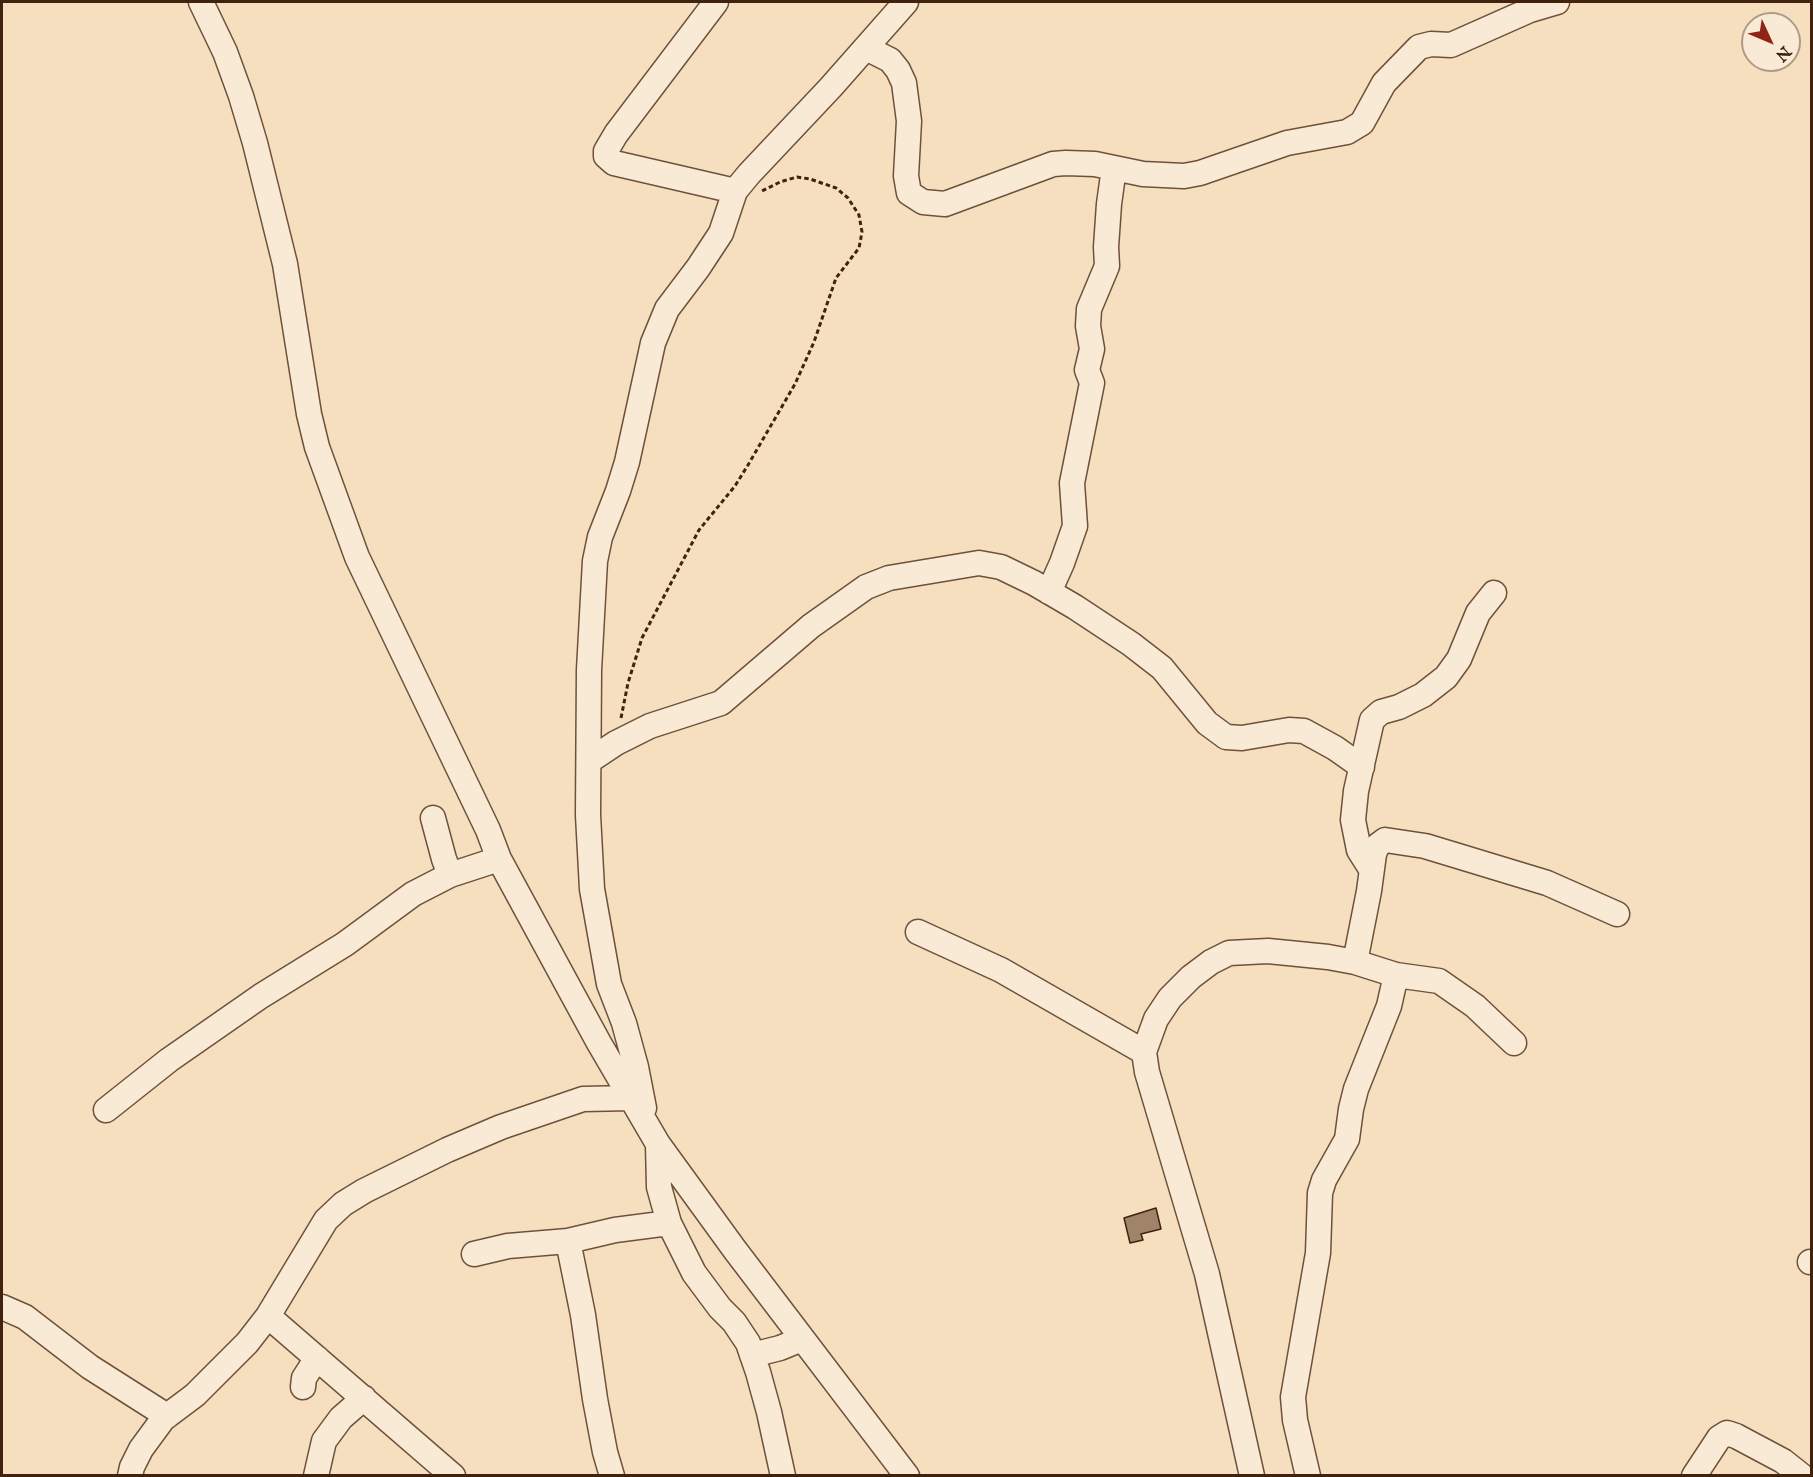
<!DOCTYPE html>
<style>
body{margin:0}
#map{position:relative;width:1813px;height:1477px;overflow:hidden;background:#f6dfbe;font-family:"IM FELL English",serif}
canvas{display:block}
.frame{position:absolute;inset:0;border:3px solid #41220f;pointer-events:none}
.north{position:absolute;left:1741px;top:12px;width:60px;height:60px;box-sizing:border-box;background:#f9ead5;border:2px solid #af9a86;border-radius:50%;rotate:134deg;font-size:16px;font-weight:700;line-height:24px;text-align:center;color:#41220f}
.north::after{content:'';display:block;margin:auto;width:21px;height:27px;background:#8f2418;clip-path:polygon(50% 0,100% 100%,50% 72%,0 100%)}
</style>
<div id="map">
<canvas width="1813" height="1477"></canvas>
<div class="frame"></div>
<div class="north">N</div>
</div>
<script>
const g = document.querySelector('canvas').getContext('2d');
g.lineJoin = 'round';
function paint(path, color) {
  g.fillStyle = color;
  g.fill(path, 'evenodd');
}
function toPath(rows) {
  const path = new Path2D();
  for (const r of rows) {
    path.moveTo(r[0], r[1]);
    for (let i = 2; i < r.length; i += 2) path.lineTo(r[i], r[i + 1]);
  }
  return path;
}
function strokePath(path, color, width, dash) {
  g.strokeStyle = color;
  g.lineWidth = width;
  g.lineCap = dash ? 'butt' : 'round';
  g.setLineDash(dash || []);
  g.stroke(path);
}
const building = toPath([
 [1156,1208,1161,1229,1141,1234,1143,1240,1130,1243,1124,1218,1156,1208]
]);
const path = toPath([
 [621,718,628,683,642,638,699,530,735,486,748,465,795,384,814,342,836,278,859,248,862,232,859,215,848,198,836,188,810,179,797,177,780,182,762,191]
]);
const minor = toPath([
 [201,2,225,52,241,96,255,143,285,264,309,414,317,447,357,557,488,830,499,859,599,1043,658,1144,735,1250,907,1476],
 [716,2,616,134,606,151,606,156,614,163,735,191],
 [866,48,890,60,898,70,904,83,909,121,906,176,909,193,923,202,945,204,1053,164,1066,163,1095,164,1143,174,1184,176,1200,173,1287,143,1347,132,1362,123,1384,83,1419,47,1431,44,1451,45,1530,10,1557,2],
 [1049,592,1062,563,1075,526,1072,483,1092,383,1087,370,1092,349,1088,326,1089,309,1107,266,1106,247,1109,204,1114,168],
 [589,761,616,743,650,726,721,703,811,626,866,587,889,578,979,563,1001,567,1034,583,1075,607,1131,644,1162,668,1207,723,1226,737,1242,738,1289,730,1304,731,1335,748,1362,767],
 [433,818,444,859,450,875],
 [1371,869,1359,850,1353,820,1356,791,1372,720,1381,712,1399,707,1423,695,1446,677,1459,659,1478,613,1494,593],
 [918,932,1001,970,1144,1052],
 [1355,962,1369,891,1374,854,1377,846,1385,840,1425,846,1547,883,1617,914],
 [644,1108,636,1067,624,1023,609,984,592,889,588,815,589,670,595,561,600,537,618,491,627,462,653,343,667,309,698,268,721,233,735,191,749,174,831,87,906,2],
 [106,1110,169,1060,261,996,345,944,413,894,450,875,499,859],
 [658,1144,659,1187,669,1223,694,1273,720,1308,734,1322,748,1343,758,1372,769,1412,783,1476],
 [568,1241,583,1315,595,1399,605,1452,612,1476],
 [474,1254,508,1246,568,1241,615,1230,669,1223],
 [1810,1262,1812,1262],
 [2,1307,25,1317,90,1367,167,1416],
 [268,1316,453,1476],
 [752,1355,780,1348,802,1339],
 [303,1387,304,1378,317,1358],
 [130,1476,132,1467,141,1449,163,1419,195,1395,247,1343,268,1316,326,1220,343,1204,364,1191,447,1150,501,1127,583,1099,632,1098],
 [316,1476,324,1441,341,1418,364,1398],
 [1252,1476,1207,1274,1147,1072,1144,1052,1156,1019,1170,998,1191,977,1211,962,1229,953,1268,951,1328,957,1355,962,1396,975,1439,981,1475,1006,1514,1043],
 [1308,1476,1295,1420,1293,1397,1318,1253,1320,1193,1324,1180,1347,1139,1351,1109,1356,1089,1389,1006,1396,975],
 [1694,1476,1719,1438,1727,1433,1736,1436,1783,1461,1802,1476]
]);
paint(building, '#9f846a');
strokePath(building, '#41220f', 1.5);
strokePath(minor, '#6e513b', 27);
strokePath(path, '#41220f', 3, [4.5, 3]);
strokePath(minor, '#f9ead5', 24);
</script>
